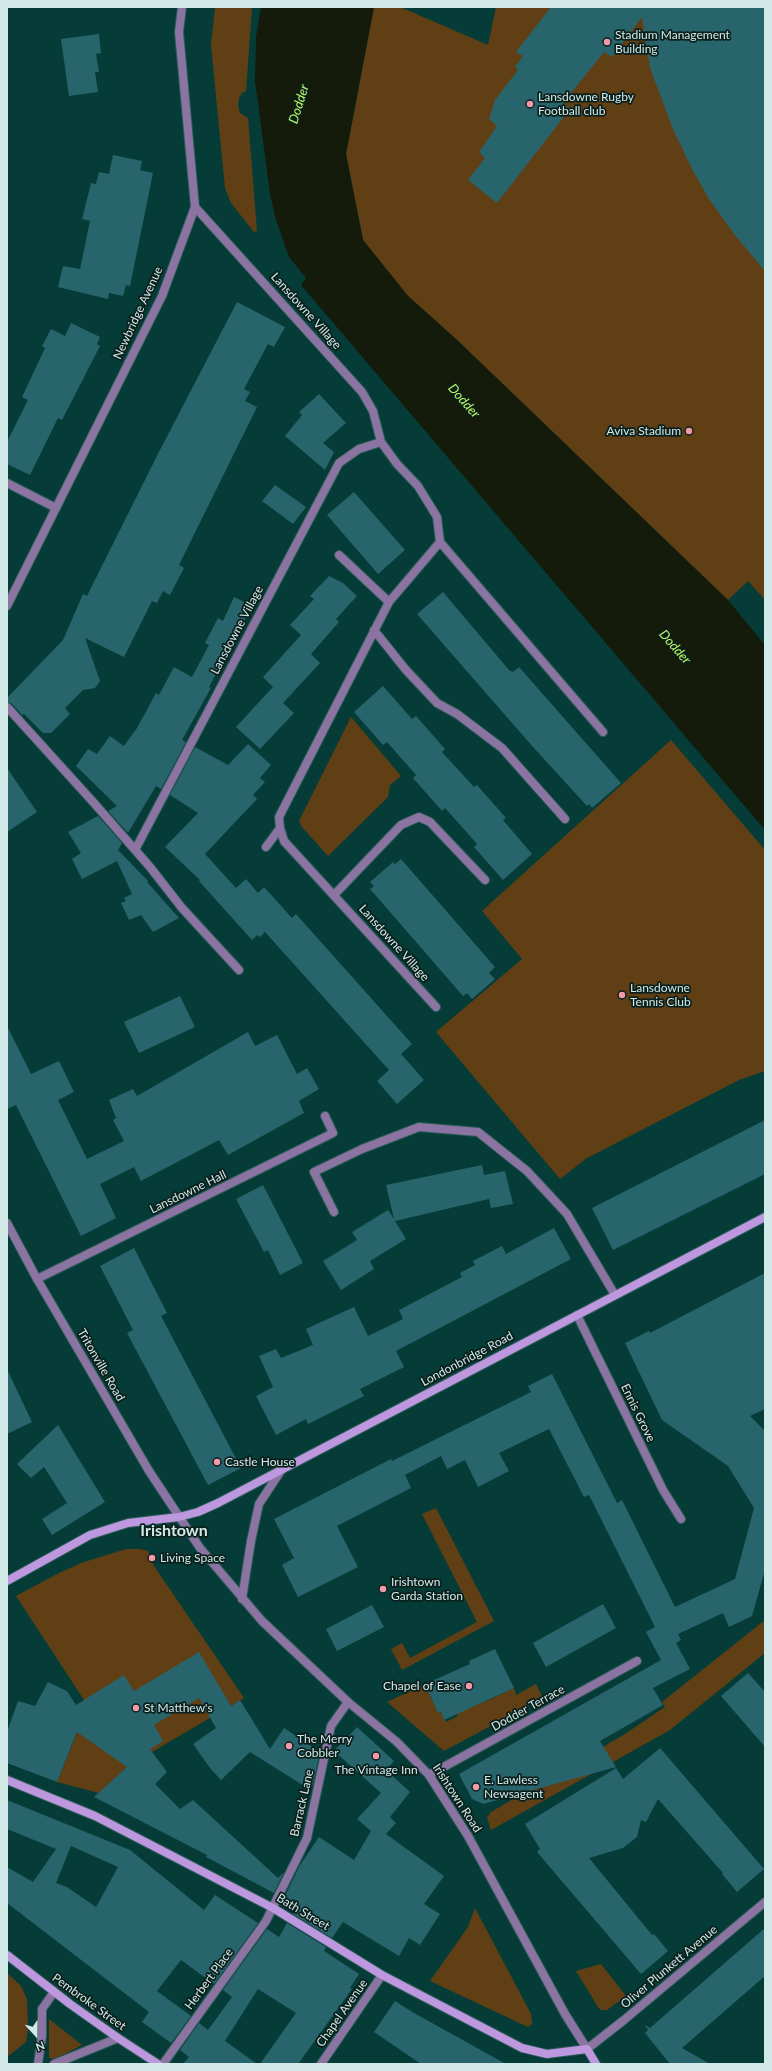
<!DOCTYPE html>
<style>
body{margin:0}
#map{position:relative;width:772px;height:2071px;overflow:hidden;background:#063c38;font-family:Lato,sans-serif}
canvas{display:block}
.frame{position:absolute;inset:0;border:8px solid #d1eae7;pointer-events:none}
.north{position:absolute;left:16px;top:2015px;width:40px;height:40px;-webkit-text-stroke:3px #0b1f1d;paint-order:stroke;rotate:159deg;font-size:11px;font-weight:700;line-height:16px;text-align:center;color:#d1eae7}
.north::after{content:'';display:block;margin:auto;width:14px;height:18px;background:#d1eae7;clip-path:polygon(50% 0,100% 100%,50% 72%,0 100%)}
</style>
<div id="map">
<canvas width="772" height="2071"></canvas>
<div class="frame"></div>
<div class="north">N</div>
</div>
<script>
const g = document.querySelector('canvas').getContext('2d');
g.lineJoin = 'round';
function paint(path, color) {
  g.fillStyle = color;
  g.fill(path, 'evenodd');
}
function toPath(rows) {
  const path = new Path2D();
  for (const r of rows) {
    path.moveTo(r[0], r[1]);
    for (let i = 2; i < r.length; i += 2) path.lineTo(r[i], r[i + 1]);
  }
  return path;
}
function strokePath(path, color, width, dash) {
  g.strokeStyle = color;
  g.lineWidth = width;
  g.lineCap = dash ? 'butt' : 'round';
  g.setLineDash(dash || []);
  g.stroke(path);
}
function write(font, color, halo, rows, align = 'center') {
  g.font = font + ' Lato,sans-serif';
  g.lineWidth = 3.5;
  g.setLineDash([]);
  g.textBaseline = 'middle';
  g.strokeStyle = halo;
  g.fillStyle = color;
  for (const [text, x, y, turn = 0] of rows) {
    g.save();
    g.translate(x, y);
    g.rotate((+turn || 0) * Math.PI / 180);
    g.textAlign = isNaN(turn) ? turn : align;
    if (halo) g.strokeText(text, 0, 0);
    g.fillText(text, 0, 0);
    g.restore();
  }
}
const green = toPath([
 [215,7,252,7,246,91,242,93,239,98,238,106,240,113,248,118,257,231,254,232,231,203,225,188,211,45],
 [374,7,400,7,488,45,496,7,765,7,765,600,748,581,728,600,456,339,408,296,363,240,346,154],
 [351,717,401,776,390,785,388,797,328,856,302,827,299,821],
 [671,740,765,850,765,1071,739,1080,587,1158,560,1179,436,1032,522,959,482,911],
 [436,1508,494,1621,402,1670,391,1649,402,1643,410,1658,477,1622,422,1514],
 [126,1549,140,1549,148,1551,154,1566,244,1698,128,1766,99,1793,57,1782,84,1716,84,1700,16,1596,59,1573,81,1563],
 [765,1620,765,1653,670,1730,491,1830,487,1818,491,1812,625,1734,665,1707,662,1702],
 [425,1684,438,1713,441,1711,446,1722,458,1716,454,1706,482,1703,514,1688,516,1695,536,1684,543,1698,444,1751,387,1702],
 [475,1908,531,2014,532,2024,528,2027,430,1981,468,1927],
 [601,1964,626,1996,607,2010,601,2010,598,2007,576,1971],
 [7,1973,21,1986,27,1999,28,2030,26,2042,7,2057],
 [49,2019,82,2045,55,2059,49,2058]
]);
const water = toPath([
 [261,7,374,7,346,154,363,240,408,296,456,339,728,600,765,645,765,830,301,285,306,278,289,257,275,217,270,194,255,81,256,37]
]);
const building = toPath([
 [551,7,765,7,765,271,735,235,709,199,692,169,673,129,650,68,642,17,612,57,604,52,563,103,570,109,497,203,468,180,485,158,479,152,497,126,489,119,495,100,518,70,515,67,523,56,516,52],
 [99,34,101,53,96,54,99,72,95,72,98,92,69,96,61,39],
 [113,155,142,161,140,170,153,173,130,286,126,285,123,296,109,293,108,299,58,287,63,266,80,269,90,221,82,219,91,183,96,184,99,172,109,174],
 [237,302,285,327,274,347,268,344,244,389,250,392,245,401,257,407,179,565,184,568,170,595,163,591,157,603,152,601,124,657,85,638,100,681,95,688,83,690,65,708,70,714,51,733,43,733,24,714,22,715,11,703,7,702,7,698,63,640,83,594,87,596,161,448],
 [71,323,100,337,97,344,100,346,62,420,58,418,30,475,7,464,7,442,28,400,22,397,45,348,42,346,51,329,65,336],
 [319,394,346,423,323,443,334,452,325,470,285,436,302,415,299,412],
 [275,485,306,507,293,524,262,501],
 [354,492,405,550,378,574,327,515],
 [329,576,343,583,357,596,336,619,339,622,311,654,320,663,283,703,294,713,260,749,236,727,273,687,263,677,301,635,290,625,314,599,310,596],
 [443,592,509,670,513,672,519,667,621,783,592,808,589,804,587,806,533,747,417,614],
 [234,597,252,606,209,687,211,688,182,740,186,742,161,789,156,786,128,833,108,811,117,806,76,766,88,749,97,754,110,736,124,746,137,728,156,693,159,695,174,667,192,677,209,645,205,643,218,618,223,621],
 [383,686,412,719,416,716,445,749,442,752,474,787,477,785,492,802,506,818,503,820,532,854,503,880,474,847,477,844,462,827,445,808,442,811,413,778,416,775,387,742,383,745,354,712],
 [248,744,271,765,260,778,265,782,253,795,257,799,205,854,236,888,246,879,258,893,264,887,292,918,296,914,412,1044,401,1054,424,1080,397,1104,377,1081,389,1070,265,932,260,937,257,935,252,940,199,881,200,880,165,847,198,813,170,795,195,747,228,765],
 [7,768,37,812,7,832],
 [98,816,122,843,118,850,148,881,147,882,179,918,153,932,141,915,129,920,121,903,126,901,124,898,132,894,117,861,82,879,72,859,81,853,68,832],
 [401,859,495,967,489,973,495,979,472,999,467,993,463,996,370,889,374,886,370,882,393,862,395,864],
 [180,996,195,1027,139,1053,124,1022],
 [7,1026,31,1074,59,1061,74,1092,58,1100,87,1159,124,1141,113,1120,116,1118,109,1100,133,1089,137,1096,248,1032,255,1046,277,1035,297,1074,307,1068,319,1089,299,1101,304,1113,228,1155,219,1140,141,1181,134,1167,100,1184,116,1218,81,1236,16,1105,7,1109],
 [765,1120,765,1174,613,1250,592,1208],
 [482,1165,484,1175,505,1171,513,1204,491,1208,489,1199,395,1221,406,1239,370,1261,374,1269,341,1290,323,1261,357,1240,352,1232,388,1210,394,1219,386,1185],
 [263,1185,303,1263,280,1275,268,1250,264,1252,236,1199],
 [554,1228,571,1259,396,1351,404,1367,360,1389,364,1396,308,1424,306,1419,276,1435,256,1396,273,1387,259,1356,276,1349,281,1358,313,1345,306,1329,354,1307,368,1336,403,1319,399,1310,462,1277,460,1273,475,1265,473,1261,502,1246,506,1254],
 [134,1248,167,1313,161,1316,241,1468,208,1485,127,1333,133,1330,100,1266],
 [765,1273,765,1409,750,1416,765,1431,765,1570,752,1616,729,1627,723,1613,678,1634,681,1640,676,1643,690,1669,653,1688,663,1705,600,1741,616,1767,483,1804,472,1799,459,1774,661,1660,646,1632,655,1627,589,1495,584,1497,549,1429,499,1453,509,1471,478,1487,465,1460,447,1469,441,1456,405,1475,411,1488,337,1526,358,1567,298,1597,282,1565,294,1558,274,1519,391,1459,392,1461,531,1392,528,1386,552,1374,617,1503,622,1500,675,1607,735,1579,754,1508,728,1466,662,1420,625,1343,649,1331,650,1333],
 [7,1369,32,1422,7,1434],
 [58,1425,105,1502,52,1535,42,1519,67,1503,44,1467,31,1478,17,1464],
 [603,1604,616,1628,546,1667,533,1643],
 [372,1605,384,1627,337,1651,326,1629],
 [495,1649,514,1688,444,1720,441,1711,438,1713,425,1684,470,1664,469,1661],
 [199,1652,231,1706,240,1700,270,1749,284,1728,320,1752,313,1784,309,1789,250,1752,221,1780,210,1768,193,1744,216,1728,199,1698,154,1725,163,1741,150,1749,167,1772,155,1784,180,1809,193,1800,278,1878,284,1872,274,1893,206,1857,207,1855,94,1797,127,1767,77,1732,57,1782,7,1763,7,1732,18,1701,35,1706,48,1682,67,1691,76,1705,124,1675,134,1691],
 [748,1673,765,1692,765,1747,721,1696],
 [357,1727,394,1761,386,1770,410,1792,390,1817,396,1823,386,1834,444,1876,424,1904,440,1914,420,1945,409,1938,399,1956,343,1922,332,1938,293,1914,299,1906,284,1898,300,1865,319,1837,354,1860,371,1831,357,1819,381,1793,334,1751],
 [660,1748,764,1869,737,1892,722,1874,723,1873,658,1799,646,1822,641,1820,637,1837,623,1848,589,1858,652,1935,654,1934,668,1951,641,1974,537,1852,540,1849,525,1824,616,1768,623,1779],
 [7,1800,130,1850,204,1910,215,1895,258,1923,214,1984,181,1960,157,1991,191,2016,171,2043,142,2022,149,2012,7,1903,7,1867,33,1882,56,1849,7,1829],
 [71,1846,118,1867,96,1907,67,1887,56,1883],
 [287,1923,326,1947,324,1951,359,1974,350,1988,352,1989,298,2064,260,2064,296,2013,258,1989,225,2041,257,2064,183,2064,189,2057,180,2050,199,2023,208,2030,232,1997,223,1990,267,1929,279,1937],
 [765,1928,765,1976,682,2048,710,2064,670,2064,645,2033,648,2030,645,2025,650,2028],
 [395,2001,414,2013,506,2064,421,2064,374,2032]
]);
const minor = toPath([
 [195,207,362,392,373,411,381,442,397,464,418,486,437,517,440,542,389,602,279,817,280,828,284,841,436,1007],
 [7,483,56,508],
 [440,542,603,732],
 [339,555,389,602],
 [374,630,406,670,437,703,457,714,502,748,565,819],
 [7,707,94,803,150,867,182,908,239,970],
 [266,847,280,828],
 [135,850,339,463,359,449,381,442],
 [334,895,401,825,419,817,430,822,485,880],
 [334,1212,314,1172,362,1149,419,1127,478,1132,527,1171,567,1214,615,1295],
 [37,1279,333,1133,325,1116],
 [577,1315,663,1490,681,1519],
 [429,1775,637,1661],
 [587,2049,624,2020,765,1902],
 [38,2064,42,2036,42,2009,54,1992],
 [54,2064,118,2038],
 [163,2064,266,1921,307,1838,331,1726,348,1702],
 [321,2064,382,1975]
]);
const tertiary = toPath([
 [7,606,162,296,195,207,179,32,182,7],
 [7,1223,37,1279,149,1471,200,1548,262,1621,348,1702,397,1742,429,1775,468,1836,565,2014,587,2049],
 [242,1599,251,1541,259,1504,282,1469]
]);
const secondary = toPath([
 [7,1581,90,1535,128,1523,179,1517,198,1512,218,1503,765,1217],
 [7,1780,95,1816,273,1908,382,1975,522,2048,547,2054,587,2049,596,2064],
 [7,1955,70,2004,118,2038,158,2064]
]);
const markers = [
 [607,42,4,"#f39aaa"],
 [530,104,4,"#f39aaa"],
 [689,431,4,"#f39aaa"],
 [622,995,4,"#f39aaa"],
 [217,1462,4,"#f39aaa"],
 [152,1558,4,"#f39aaa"],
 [383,1589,4,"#f39aaa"],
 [469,1686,4,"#f39aaa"],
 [136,1708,4,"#f39aaa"],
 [289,1746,4,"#f39aaa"],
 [376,1756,4,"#f39aaa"],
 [476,1787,4,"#f39aaa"]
];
const poiNames = [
 ["Stadium Management",615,35],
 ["Building",615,49],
 ["Lansdowne Rugby",538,97],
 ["Football club",538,111],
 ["Aviva Stadium",681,431,"right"],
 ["Lansdowne",630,988],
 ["Tennis Club",630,1002],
 ["Castle House",225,1462],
 ["Living Space",160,1558],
 ["Irishtown",391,1582],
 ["Garda Station",391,1596],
 ["Chapel of Ease",461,1686,"right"],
 ["St Matthew's",144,1708],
 ["The Merry",297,1739],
 ["Cobbler",297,1753],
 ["The Vintage Inn",376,1770,"center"],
 ["E. Lawless",484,1780],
 ["Newsagent",484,1794]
];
const streetNames = [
 ["Lansdowne Village",306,311,48],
 ["Newbridge Avenue",138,313,-65],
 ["Lansdowne Village",237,630,-62],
 ["Lansdowne Village",394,943,48],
 ["Lansdowne Hall",188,1192,-26],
 ["Londonbridge Road",467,1359,-28],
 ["Tritonville Road",101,1365,60],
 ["Ennis Grove",638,1413,64],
 ["Dodder Terrace",528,1708,-29],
 ["Irishtown Road",457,1798,57],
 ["Barrack Lane",302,1803,-77],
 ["Bath Street",303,1912,31],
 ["Oliver Plunkett Avenue",669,1967,-40],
 ["Herbert Place",209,1979,-54],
 ["Pembroke Street",89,2002,36],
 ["Chapel Avenue",342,2013,-55]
];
const waterNames = [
 ["Dodder",299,104,-73],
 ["Dodder",464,401,49],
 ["Dodder",675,647,49]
];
const districtNames = [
 ["Irishtown",174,1531]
];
paint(green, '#613f15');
paint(water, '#141b0a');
paint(building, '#27646c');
strokePath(minor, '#2b5b58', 10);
strokePath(tertiary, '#2b5b58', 10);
strokePath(secondary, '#2b5b58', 10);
strokePath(minor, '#8b74a1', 8);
strokePath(tertiary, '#8b74a1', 8);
strokePath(secondary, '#bd98df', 8);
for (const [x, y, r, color] of markers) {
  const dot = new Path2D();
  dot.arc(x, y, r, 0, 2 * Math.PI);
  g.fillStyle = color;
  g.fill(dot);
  strokePath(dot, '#0b1f1d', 1.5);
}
write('12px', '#d1eae7', '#0b1f1d', poiNames, 'left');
write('12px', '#d1eae7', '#0b1f1d', streetNames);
write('italic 13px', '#bef963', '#0b1f1d', waterNames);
write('bold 16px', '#d1eae7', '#0b1f1d', districtNames);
</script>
